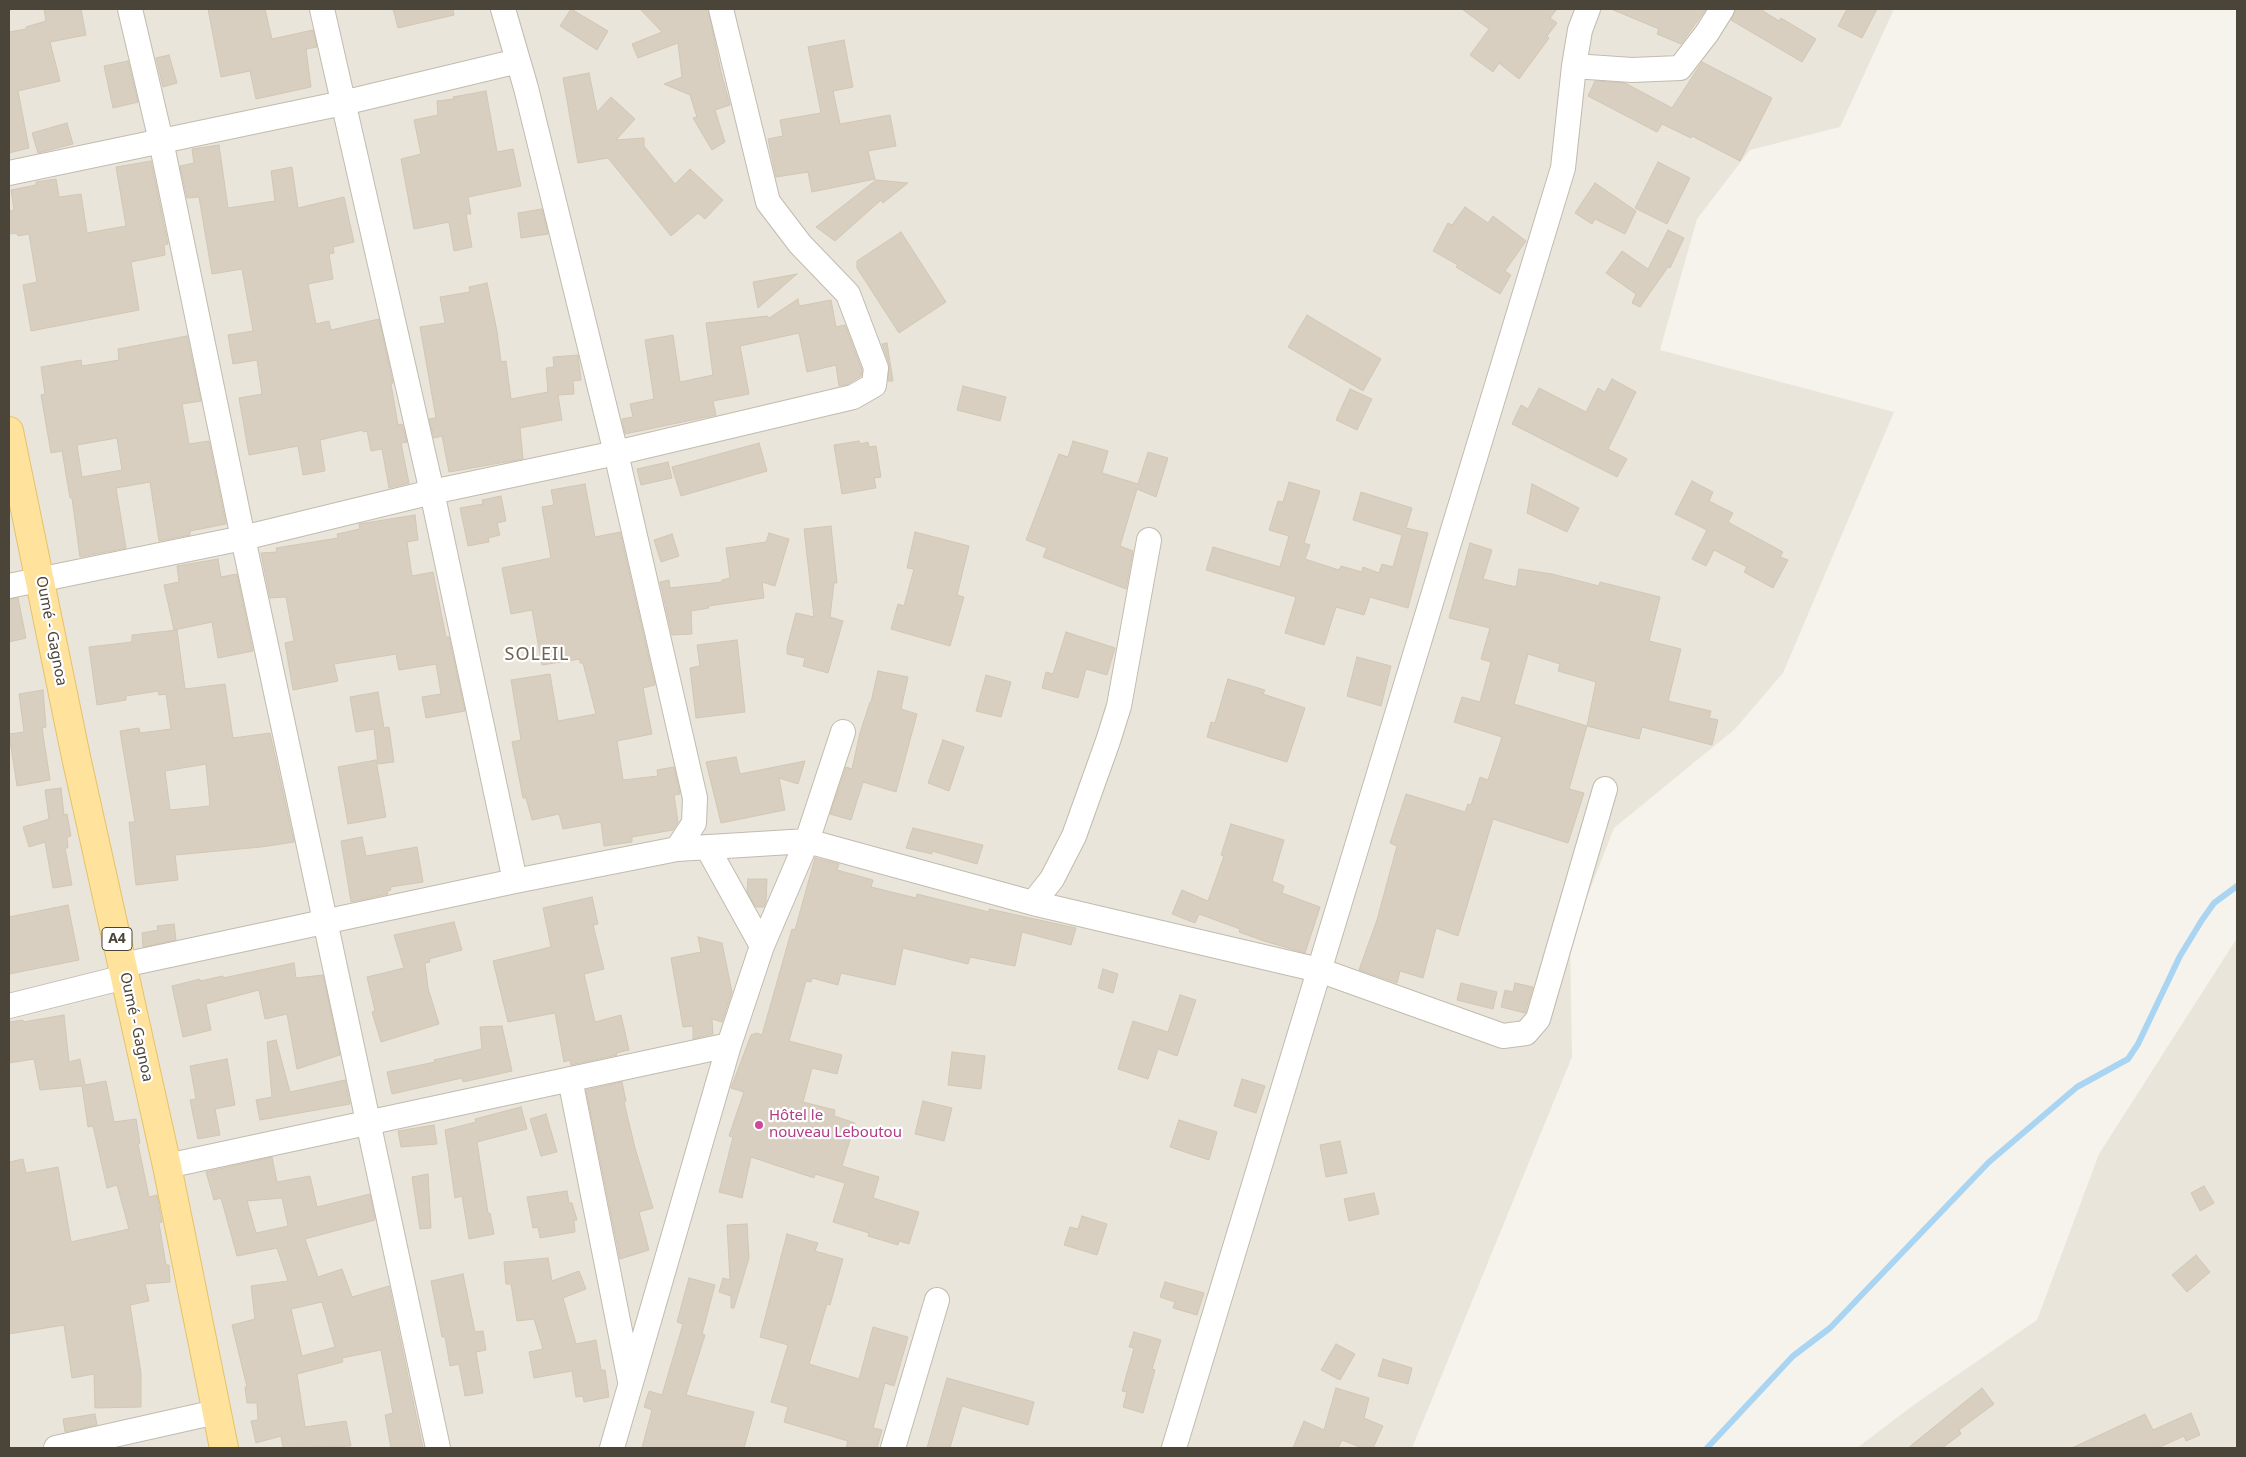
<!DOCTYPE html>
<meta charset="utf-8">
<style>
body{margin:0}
#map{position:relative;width:2246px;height:1457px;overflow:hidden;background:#f6f3ec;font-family:"Noto Sans",sans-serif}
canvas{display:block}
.frame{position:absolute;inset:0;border:10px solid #4b4439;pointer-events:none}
</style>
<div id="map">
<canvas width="2246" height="1457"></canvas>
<div class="frame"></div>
</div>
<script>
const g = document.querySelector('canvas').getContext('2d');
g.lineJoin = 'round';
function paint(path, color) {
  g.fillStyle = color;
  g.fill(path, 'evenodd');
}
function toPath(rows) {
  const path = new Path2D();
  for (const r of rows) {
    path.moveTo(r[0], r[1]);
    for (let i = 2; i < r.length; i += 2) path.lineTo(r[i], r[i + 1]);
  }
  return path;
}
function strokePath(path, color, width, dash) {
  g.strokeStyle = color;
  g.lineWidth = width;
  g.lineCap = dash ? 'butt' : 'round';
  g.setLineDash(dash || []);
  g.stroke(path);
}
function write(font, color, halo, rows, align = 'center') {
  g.font = font + ' "Noto Sans",sans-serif';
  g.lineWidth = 4.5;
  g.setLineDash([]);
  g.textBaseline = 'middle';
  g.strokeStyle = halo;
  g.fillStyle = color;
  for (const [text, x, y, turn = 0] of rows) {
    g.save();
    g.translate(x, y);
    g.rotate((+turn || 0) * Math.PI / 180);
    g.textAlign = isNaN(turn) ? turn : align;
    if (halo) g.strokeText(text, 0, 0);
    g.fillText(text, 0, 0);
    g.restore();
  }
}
const residential = toPath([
 [9,9,1894,9,1840,127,1750,150,1697,219,1660,350,1894,412,1783,673,1735,729,1614,828,1570,941,1572,1057,1412,1448,9,1448],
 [2237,938,2237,1448,1857,1448,1915,1404,2037,1320,2099,1154]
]);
const stream = toPath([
 [1707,1448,1793,1356,1830,1328,1989,1162,2077,1087,2128,1059,2138,1044,2180,956,2202,920,2214,903,2237,886]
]);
const building = toPath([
 [44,9,81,9,86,35,50,42,60,81,18,91,29,148,9,153,9,32,26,29,26,27,46,21,44,9],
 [208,9,265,9,272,39,313,30,317,47,306,49,311,87,256,99,250,71,221,77,208,9],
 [393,9,453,9,454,15,398,28,393,9],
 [571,9,608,31,597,50,560,26,571,9],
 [640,9,708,9,721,72,730,105,715,110,725,142,712,150,693,118,697,117,690,95,664,84,682,77,678,43,638,58,632,44,662,32,640,9],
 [1462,9,1557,9,1550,18,1557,23,1547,36,1549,38,1519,79,1499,63,1493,72,1470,55,1489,29,1462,9],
 [1611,9,1706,9,1681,44,1657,34,1659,29,1611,9],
 [1736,9,1760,9,1779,21,1781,18,1816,39,1802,62,1731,20,1736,9],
 [1847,9,1877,9,1862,38,1838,26,1847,9],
 [844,40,853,87,833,91,840,124,890,115,896,146,868,151,875,179,812,192,808,172,776,177,768,139,783,136,780,120,821,113,808,47,844,40],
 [169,55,177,83,163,87,156,58,169,55],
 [128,61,138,102,113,108,104,66,128,61],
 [1702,62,1772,98,1740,161,1692,136,1691,138,1662,124,1657,132,1588,96,1595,81,1625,83,1672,108,1702,62],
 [589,73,597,112,611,97,635,119,616,140,644,138,644,146,675,184,690,169,723,200,705,219,698,213,671,236,608,158,578,163,563,78,589,73],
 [486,91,497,152,513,149,521,186,468,197,471,214,466,214,472,247,454,251,449,222,414,229,401,159,421,154,414,120,438,115,437,101,454,99,453,97,486,91],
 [67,123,73,144,38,153,32,133,67,123],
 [219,145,228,208,275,201,271,171,292,167,298,208,344,197,354,242,333,247,334,253,329,254,333,279,308,284,316,324,329,321,331,330,379,319,393,383,391,384,398,425,402,424,407,442,401,443,409,483,389,488,382,449,371,451,367,431,363,432,362,430,320,440,325,471,303,475,298,446,249,455,239,398,262,394,257,360,233,364,228,335,253,331,242,269,212,274,199,197,187,198,180,166,194,163,192,149,219,145],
 [151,161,168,244,164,245,165,255,131,262,139,310,31,331,23,285,37,282,29,234,18,236,17,233,9,234,9,211,14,210,11,190,36,185,36,182,56,179,59,197,81,194,87,233,126,226,116,167,151,161],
 [1658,162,1690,178,1667,224,1635,208,1658,162],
 [876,180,908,183,883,203,881,200,835,241,816,227,876,180],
 [1595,183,1636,211,1625,234,1595,219,1592,224,1575,213,1595,183],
 [1465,207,1488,223,1493,216,1526,241,1505,271,1511,275,1500,294,1456,267,1458,265,1433,251,1448,223,1452,225,1465,207],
 [542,209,548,234,521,238,518,213,542,209],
 [1668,230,1684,238,1670,268,1668,267,1640,307,1632,303,1636,294,1606,273,1622,251,1648,269,1668,230],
 [901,232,946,302,899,333,857,268,857,261,901,232],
 [797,274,758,308,753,282,797,274],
 [487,283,497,331,501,362,506,361,511,399,548,392,546,368,554,367,553,357,578,355,581,380,573,381,574,394,558,395,562,420,520,428,523,459,449,472,442,436,434,438,429,419,436,418,420,327,445,323,440,297,470,292,469,287,487,283],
 [798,299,799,306,831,300,836,327,845,325,862,370,861,376,848,384,839,386,836,365,807,372,799,333,740,346,749,394,713,401,716,415,625,434,622,419,633,417,630,404,654,399,645,340,673,335,680,382,713,375,706,323,767,316,769,318,798,299],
 [1307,315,1381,359,1363,391,1288,347,1307,315],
 [187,336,201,401,182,404,189,444,209,441,226,524,190,531,190,535,159,541,150,482,116,488,126,548,80,557,72,498,70,498,62,451,51,453,41,395,45,394,41,367,81,360,82,366,119,360,118,349,187,336],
 [117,438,122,470,82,477,77,445,117,438],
 [887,343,893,381,888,381,889,364,882,344,887,343],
 [1612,379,1636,392,1608,449,1627,459,1617,477,1512,424,1521,405,1528,409,1539,388,1586,412,1598,388,1605,392,1612,379],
 [963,386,1006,397,1000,421,957,410,963,386],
 [1350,389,1372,399,1357,430,1336,420,1350,389],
 [859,441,860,444,868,442,869,447,876,446,881,477,874,478,876,488,842,494,834,445,859,441],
 [1073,441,1108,451,1102,473,1138,484,1148,452,1168,458,1156,497,1137,489,1120,546,1133,551,1126,589,1043,557,1047,548,1026,540,1059,454,1068,457,1073,441],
 [759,443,767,471,681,496,672,467,759,443],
 [668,462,672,478,641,485,637,469,668,462],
 [1692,481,1713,492,1709,501,1733,513,1728,522,1783,552,1780,557,1788,560,1773,588,1744,572,1747,567,1714,550,1706,566,1692,559,1707,530,1675,514,1692,481],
 [1289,482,1320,491,1304,543,1310,545,1305,559,1339,570,1341,566,1362,572,1363,567,1379,573,1382,564,1393,567,1402,535,1353,520,1361,492,1412,508,1406,528,1428,533,1408,608,1370,597,1364,615,1336,607,1324,645,1285,633,1296,597,1206,570,1213,547,1280,567,1289,536,1269,530,1278,501,1283,502,1289,482],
 [585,484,595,537,620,532,655,685,643,688,652,734,617,741,623,780,658,776,657,770,674,767,680,794,674,795,678,822,673,830,632,837,632,842,604,846,601,822,563,829,559,814,532,820,526,798,523,798,512,742,521,740,511,680,550,674,558,721,596,714,583,663,580,663,580,659,542,665,532,610,511,614,502,568,551,558,542,507,554,505,551,490,585,484],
 [1532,484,1579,508,1567,532,1527,513,1532,484],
 [501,496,506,521,497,523,500,535,488,538,489,542,468,546,460,508,483,504,482,500,501,496],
 [415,515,418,540,407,542,412,576,433,572,446,637,449,637,465,711,426,718,422,697,441,694,436,664,399,670,396,654,334,664,338,681,293,690,285,643,294,641,286,597,270,598,261,553,277,552,276,548,338,538,337,534,360,529,359,524,415,515],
 [831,526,837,583,834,583,830,617,843,621,828,673,803,666,805,658,787,654,787,647,796,613,814,617,804,529,831,526],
 [915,532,969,546,957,595,964,597,950,646,891,629,898,604,904,606,914,569,907,568,915,532],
 [769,533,789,539,775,586,762,582,764,598,708,606,709,608,691,611,692,634,672,635,660,582,669,580,670,588,722,582,722,580,730,578,726,548,766,542,769,533],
 [672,534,679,556,661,562,654,540,672,534],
 [1470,543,1492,550,1483,579,1516,587,1519,569,1552,574,1599,586,1600,582,1660,597,1649,641,1681,649,1668,701,1711,711,1709,718,1718,720,1712,745,1642,727,1639,739,1587,726,1569,789,1584,793,1568,843,1493,819,1458,936,1436,928,1423,978,1400,971,1397,983,1359,970,1377,920,1397,846,1390,843,1406,794,1465,812,1468,804,1471,805,1480,777,1488,780,1502,737,1454,722,1462,697,1480,702,1491,662,1481,659,1490,628,1449,618,1470,543],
 [1528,654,1560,664,1558,671,1596,682,1587,726,1514,704,1528,654],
 [218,559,221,577,237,574,253,651,218,658,212,622,174,630,164,585,179,582,177,566,218,559],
 [18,598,26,638,9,642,9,599,18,598],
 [177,630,185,689,225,684,233,738,270,733,294,842,261,847,175,855,178,880,136,885,129,822,135,822,120,731,139,728,140,733,171,729,166,694,159,695,158,691,126,696,126,700,97,705,89,647,132,642,132,635,177,630],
 [206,764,210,806,170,810,165,771,206,764],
 [1066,632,1115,648,1107,675,1086,669,1078,698,1042,688,1046,672,1053,674,1066,632],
 [737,640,745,712,696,718,690,668,700,666,697,645,737,640],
 [1357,657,1391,666,1381,706,1347,696,1357,657],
 [878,671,908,677,901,709,917,714,896,792,863,782,851,820,830,814,846,767,852,769,860,733,870,702,871,702,878,671],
 [986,675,1011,682,1001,717,976,711,986,675],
 [1228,679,1265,690,1263,694,1305,708,1287,762,1207,737,1211,722,1215,723,1228,679],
 [43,690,46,727,42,728,50,780,17,786,9,734,24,732,19,694,43,690],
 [378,692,384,728,389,727,394,762,378,764,374,729,356,732,350,697,378,692],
 [943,740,964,747,949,791,928,783,943,740],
 [736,757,740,774,805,761,798,784,779,778,785,810,721,823,706,762,736,757],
 [376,760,386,817,348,824,338,767,376,760],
 [61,788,64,815,67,814,71,836,67,837,68,848,65,848,72,885,53,888,45,842,29,847,23,827,49,819,45,790,61,788],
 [1231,824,1284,840,1272,881,1284,886,1282,893,1320,907,1305,953,1264,941,1239,932,1240,929,1199,914,1195,923,1172,914,1182,890,1208,901,1224,856,1221,855,1231,824],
 [913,828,983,845,977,864,932,851,932,854,906,848,913,828],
 [362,837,366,856,417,847,423,882,390,887,391,890,387,891,388,894,351,902,341,841,362,837],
 [815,858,839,864,837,870,873,880,871,887,916,898,917,894,989,912,989,909,1076,928,1071,945,1022,932,1015,966,970,957,968,964,903,948,895,985,841,973,838,985,812,978,811,982,806,981,789,1041,842,1055,837,1074,812,1068,803,1102,835,1110,834,1116,855,1123,842,1166,879,1177,873,1198,919,1212,909,1244,899,1241,898,1245,868,1236,869,1233,833,1222,845,1183,815,1174,814,1178,751,1157,742,1198,719,1192,733,1137,729,1136,744,1092,731,1088,751,1035,757,1033,762,1035,792,929,795,930,815,858],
 [748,879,767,879,766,901,764,907,756,907,747,892,748,879],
 [592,897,598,924,593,925,604,969,584,974,595,1022,621,1015,629,1050,616,1053,617,1055,571,1065,570,1060,564,1062,555,1013,508,1022,493,961,551,947,543,908,592,897],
 [68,905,79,960,9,974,9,917,68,905],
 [454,922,462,950,429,959,430,962,425,963,428,988,439,1024,381,1042,372,1012,375,1011,367,977,404,968,394,935,454,922],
 [174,924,176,940,143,947,142,933,158,930,157,926,174,924],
 [698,937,722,943,732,992,722,1022,712,1019,713,1034,693,1039,693,1026,683,1027,671,958,701,952,698,937],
 [294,963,296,978,323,975,340,1055,297,1069,287,1014,265,1019,259,990,206,1004,211,1030,183,1037,172,986,200,979,200,981,223,976,223,978,294,963],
 [1103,969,1118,974,1113,993,1098,988,1103,969],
 [1461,983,1497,992,1493,1009,1457,1000,1461,983],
 [1515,983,1533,987,1525,1013,1501,1007,1505,990,1513,992,1515,983],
 [1180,995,1196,1000,1177,1056,1158,1049,1148,1079,1118,1069,1133,1021,1168,1032,1180,995],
 [64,1015,69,1062,80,1059,85,1085,106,1081,114,1122,136,1119,140,1143,138,1144,149,1197,157,1195,162,1222,159,1223,166,1265,169,1265,170,1282,145,1284,149,1301,130,1305,141,1373,141,1407,95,1408,94,1374,72,1378,64,1325,9,1334,9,1162,23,1159,26,1173,58,1167,71,1242,129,1229,117,1185,107,1188,93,1126,88,1127,82,1086,40,1090,34,1059,9,1063,9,1022,23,1020,23,1022,64,1015],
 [502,1026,512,1071,463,1082,462,1078,392,1094,387,1072,435,1062,434,1060,482,1049,480,1027,502,1026],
 [276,1040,290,1092,345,1080,350,1104,260,1120,256,1100,272,1097,267,1042,276,1040],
 [952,1052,985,1056,981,1089,948,1085,952,1052],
 [227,1059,235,1105,215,1109,220,1135,198,1139,190,1100,196,1099,190,1066,227,1059],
 [1242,1079,1265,1086,1256,1113,1234,1106,1242,1079],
 [622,1082,626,1101,624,1102,635,1148,653,1208,639,1212,649,1250,620,1259,586,1090,622,1082],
 [923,1101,952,1108,944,1141,915,1134,923,1101],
 [521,1107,527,1129,477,1142,488,1213,490,1213,494,1234,469,1239,462,1196,455,1198,445,1130,476,1122,475,1119,521,1107],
 [546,1114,557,1152,541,1156,530,1119,546,1114],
 [1179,1120,1217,1132,1209,1160,1170,1147,1179,1120],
 [434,1125,437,1144,401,1147,398,1131,434,1125],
 [1340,1141,1347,1173,1326,1177,1320,1145,1340,1141],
 [272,1157,277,1182,310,1176,317,1207,370,1194,375,1220,305,1239,318,1277,342,1269,352,1297,389,1286,423,1448,391,1448,385,1415,393,1413,381,1350,342,1358,343,1362,297,1374,305,1427,346,1421,351,1446,283,1448,281,1436,256,1443,251,1421,258,1420,257,1403,247,1403,245,1387,247,1387,232,1325,255,1319,251,1286,288,1281,277,1248,237,1256,221,1198,214,1200,206,1172,272,1157],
 [282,1198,288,1226,256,1233,247,1201,282,1198],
 [322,1302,335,1347,302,1356,291,1309,322,1302],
 [428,1174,431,1228,420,1229,412,1177,428,1174],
 [2204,1186,2214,1203,2200,1211,2191,1193,2204,1186],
 [567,1191,569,1203,572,1203,577,1220,574,1220,575,1232,540,1238,538,1227,533,1228,527,1197,567,1191],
 [1374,1193,1379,1214,1349,1221,1344,1199,1374,1193],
 [1082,1216,1107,1224,1097,1255,1064,1245,1070,1227,1078,1229,1082,1216],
 [747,1224,749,1258,734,1308,731,1308,731,1296,719,1292,723,1278,730,1280,727,1225,747,1224],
 [787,1234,818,1243,815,1251,843,1259,830,1305,827,1304,809,1364,859,1379,873,1327,908,1337,894,1386,885,1383,873,1428,882,1430,877,1448,846,1448,848,1441,784,1422,788,1407,771,1402,788,1345,760,1337,787,1234],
 [2196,1255,2210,1272,2187,1292,2172,1275,2196,1255],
 [548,1258,552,1281,579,1271,586,1289,563,1298,576,1344,596,1340,601,1370,605,1370,609,1397,584,1402,583,1396,576,1397,572,1371,534,1378,529,1352,543,1349,534,1319,517,1321,511,1284,506,1284,504,1262,548,1258],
 [463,1274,475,1332,483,1331,486,1350,476,1352,483,1393,465,1396,459,1364,450,1366,445,1337,442,1337,431,1281,463,1274],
 [689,1278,715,1285,702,1334,705,1335,686,1395,754,1412,744,1448,642,1448,652,1410,644,1407,649,1391,662,1395,683,1324,677,1322,689,1278],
 [1165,1282,1204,1293,1197,1315,1173,1308,1175,1302,1160,1297,1165,1282],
 [1134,1332,1161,1340,1152,1369,1155,1370,1143,1413,1123,1407,1127,1392,1122,1391,1134,1348,1129,1347,1134,1332],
 [1336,1344,1355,1354,1340,1380,1321,1370,1336,1344],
 [1383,1359,1412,1368,1408,1384,1378,1376,1383,1359],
 [947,1378,1034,1402,1028,1425,962,1406,950,1448,927,1448,947,1378],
 [1336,1388,1369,1398,1364,1418,1383,1426,1373,1448,1362,1448,1342,1440,1338,1448,1293,1448,1304,1421,1324,1430,1336,1388],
 [1982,1388,1994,1404,1959,1430,1961,1434,1942,1448,1908,1448,1982,1388],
 [2191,1413,2200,1435,2186,1441,2184,1436,2158,1448,2072,1448,2145,1414,2153,1430,2191,1413],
 [95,1414,97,1425,65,1432,63,1419,95,1414]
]);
const minor = toPath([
 [130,9,161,141,243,538,438,1448],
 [322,9,432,492,515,881],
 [503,9,526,88,616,453,695,798,694,823,677,849],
 [1574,66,1632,70,1680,68,1707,33,1722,9],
 [9,173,343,103,518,61],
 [9,586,243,538,432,492,616,453,853,397,874,385,876,368,848,294,800,244,768,202,721,9],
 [707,847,762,946],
 [1033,903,1052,879,1074,836,1108,741,1119,706,1149,540],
 [123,965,515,881,677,849,807,841,1033,903,1319,970,1503,1036,1526,1033,1538,1019,1605,789],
 [9,1006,125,977],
 [570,1079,630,1381],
 [167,1166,729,1045],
 [56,1448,216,1412],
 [612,1448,729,1045,762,946,807,841,843,732],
 [893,1448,937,1300],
 [1174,1448,1563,168,1574,66,1580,30,1588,9]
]);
const major = toPath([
 [9,431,76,757,167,1166,224,1448]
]);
const markers = [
 [759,1125,5,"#d1479c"]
];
const shields = [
 [117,939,30]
];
const shieldNames = [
 ["A4",117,939]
];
const streetNames = [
 ["Oumé - Gagnoa",51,631,79],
 ["Oumé - Gagnoa",136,1027,78]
];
const hotelNames = [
 ["Hôtel le",769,1116],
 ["nouveau Leboutou",769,1133]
];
const quarterNames = [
 ["SOLEIL",537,655]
];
paint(residential, '#eae5da');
strokePath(stream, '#a9d4f2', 6);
paint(building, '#d8cfc1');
strokePath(building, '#d3c7b4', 1);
strokePath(minor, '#c2bbae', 26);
strokePath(major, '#e6c16a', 30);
strokePath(minor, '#fff', 24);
strokePath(major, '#ffe39c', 28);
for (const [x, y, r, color] of markers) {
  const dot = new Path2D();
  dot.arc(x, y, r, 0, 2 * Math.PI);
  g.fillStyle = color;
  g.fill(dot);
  strokePath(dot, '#fff', 2);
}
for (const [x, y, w] of shields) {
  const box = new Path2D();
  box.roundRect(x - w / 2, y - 11.5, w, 23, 4);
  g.fillStyle = '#fff';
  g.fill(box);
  strokePath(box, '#4b4439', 1);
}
write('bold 14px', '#4b4439', null, shieldNames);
write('15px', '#4b4439', '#fff', streetNames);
write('15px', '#b23c85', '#fff', hotelNames, 'left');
g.letterSpacing = '1px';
write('18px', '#6e6250', '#fff', quarterNames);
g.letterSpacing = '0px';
</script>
